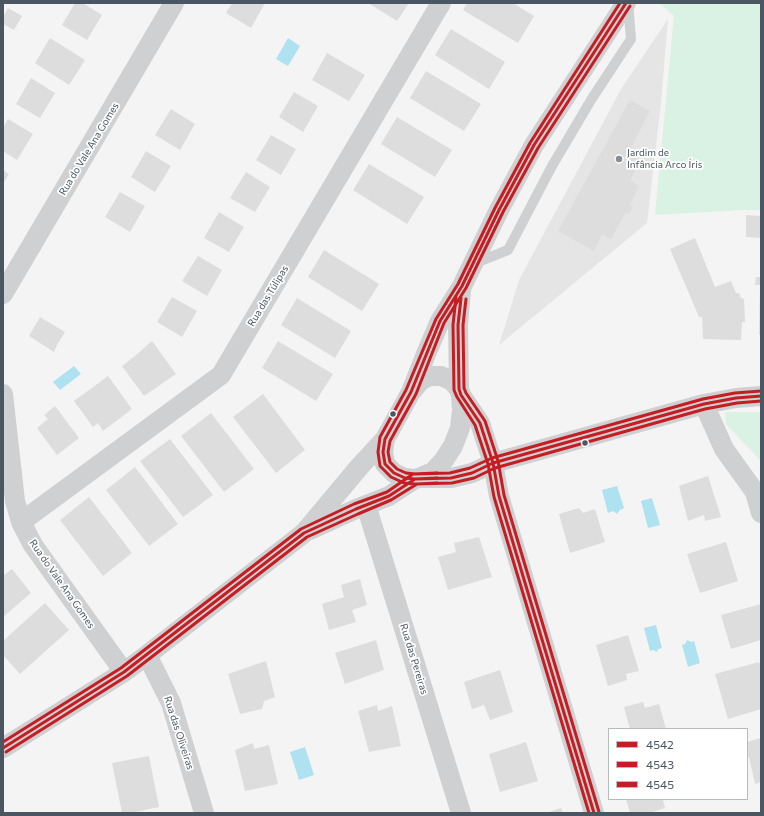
<!DOCTYPE html>
<meta charset="utf-8">
<style>
body{margin:0}
#map{position:relative;width:764px;height:816px;overflow:hidden;background:#f4f4f4;font-family:Commissioner,sans-serif}
canvas{display:block}
.frame{position:absolute;inset:0;border:4px solid #4a5661;pointer-events:none}
.legend{position:absolute;left:608px;top:728px;width:140px;height:72px;box-sizing:border-box;background:#fff;border:1px solid #b7bbc0;margin:0;padding:5px 7px;list-style:none;font-size:12px;color:#4a5661}
.legend li{display:flex;align-items:center;gap:8px;height:20px}
.legend b{width:20px;border:1px solid #b7bbc0}
</style>
<div id="map">
<canvas width="764" height="816"></canvas>
<div class="frame"></div>
<ul class="legend">
<li><b style="height:5px;background:#c61d23"></b>4542</li>
<li><b style="height:5px;background:#c61d23"></b>4543</li>
<li><b style="height:5px;background:#c61d23"></b>4545</li>
</ul>
</div>
<script>
const g = document.querySelector('canvas').getContext('2d');
g.lineJoin = 'round';
function paint(path, color) {
  g.fillStyle = color;
  g.fill(path, 'evenodd');
}
function toPath(rows) {
  const path = new Path2D();
  for (const r of rows) {
    path.moveTo(r[0], r[1]);
    for (let i = 2; i < r.length; i += 2) path.lineTo(r[i], r[i + 1]);
  }
  return path;
}
function strokePath(path, color, width, dash) {
  g.strokeStyle = color;
  g.lineWidth = width;
  g.lineCap = dash ? 'butt' : 'round';
  g.setLineDash(dash || []);
  g.stroke(path);
}
function write(font, color, halo, rows, align = 'center') {
  g.font = font + ' Commissioner,sans-serif';
  g.lineWidth = 3.5;
  g.setLineDash([]);
  g.textBaseline = 'middle';
  g.strokeStyle = halo;
  g.fillStyle = color;
  for (const [text, x, y, turn = 0] of rows) {
    g.save();
    g.translate(x, y);
    g.rotate((+turn || 0) * Math.PI / 180);
    g.textAlign = isNaN(turn) ? turn : align;
    if (halo) g.strokeText(text, 0, 0);
    g.fillText(text, 0, 0);
    g.restore();
  }
}
const education = toPath([
 [668,19,661,103,648,215,647,223,499,345,519,280,621,89]
]);
const green = toPath([
 [659,3,761,3,761,210,743,210,655,215,674,16],
 [725,412,761,412,761,461,726,424]
]);
const water = toPath([
 [288,38,300,46,288,66,276,59],
 [74,366,81,374,60,390,53,382],
 [617,486,624,508,620,510,617,514,613,511,608,513,602,490],
 [652,498,660,525,648,528,641,501],
 [656,625,662,648,658,649,657,652,653,650,650,651,644,628],
 [687,640,691,642,694,641,700,663,688,667,682,645,685,644],
 [305,747,314,775,299,780,290,752]
]);
const building = toPath([
 [75,3,83,3,102,15,87,40,62,25],
 [232,3,265,3,251,28,226,13],
 [368,3,409,3,397,21],
 [467,3,513,3,534,16,518,43,463,10],
 [8,8,22,16,14,30,3,24,3,17],
 [451,29,505,62,489,89,435,55],
 [50,38,85,60,69,85,35,63],
 [327,53,365,75,349,101,312,80],
 [426,71,481,104,464,131,410,98],
 [31,78,55,93,40,118,16,104],
 [294,92,318,106,303,132,279,117],
 [630,100,650,111,628,154,641,161,630,180,639,186,630,205,633,207,629,214,626,212,611,239,602,234,594,251,558,231],
 [171,109,195,124,180,150,155,135],
 [397,117,452,150,435,177,381,144],
 [8,119,33,134,17,160,3,151,3,128],
 [271,135,296,149,281,175,256,160],
 [146,151,171,166,155,192,131,177],
 [369,164,424,197,407,224,353,190],
 [3,170,9,174,3,184],
 [246,172,270,187,255,212,230,198],
 [120,192,145,206,130,232,105,217],
 [219,212,244,227,229,252,204,238],
 [746,215,761,216,761,238,746,237],
 [695,238,715,287,731,281,736,293,739,293,741,298,744,299,745,322,742,322,741,340,703,339,702,317,699,317,670,249],
 [324,250,379,284,362,311,308,277],
 [198,256,222,270,207,296,182,281],
 [756,277,761,277,761,335,759,335,760,285,755,285],
 [172,297,197,311,182,337,157,322],
 [297,298,351,331,335,358,281,325],
 [40,317,65,332,57,345,54,352,29,336],
 [152,341,176,374,144,396,122,366,135,356],
 [278,341,333,374,316,401,262,368],
 [108,376,132,409,103,431,98,423,93,427,74,401],
 [263,394,305,450,276,473,233,417],
 [55,406,79,438,57,455,37,428,48,419,44,415],
 [211,413,254,469,224,492,181,436],
 [170,439,213,495,183,517,140,461],
 [135,467,178,524,149,546,106,490],
 [708,476,721,517,705,521,704,515,688,521,679,486],
 [89,497,132,553,103,576,60,520],
 [579,508,583,513,595,509,605,542,570,553,559,514],
 [479,537,492,577,448,590,438,557,456,552,454,543],
 [726,542,738,581,700,593,687,554],
 [12,569,31,593,3,617,3,576],
 [360,579,367,605,352,610,356,622,329,630,322,604,344,597,341,585],
 [45,603,69,630,20,674,3,655,3,641],
 [761,604,761,640,731,649,721,615],
 [628,635,639,671,626,674,627,680,608,686,596,645],
 [376,640,384,670,345,684,335,653],
 [266,661,275,697,264,701,262,709,240,714,228,674],
 [759,662,761,668,761,709,728,719,715,674],
 [500,670,513,712,490,720,484,705,472,709,464,682],
 [643,702,645,708,659,704,666,729,630,729,624,707],
 [377,705,378,711,392,706,401,746,369,752,358,711],
 [761,738,761,782,755,784,749,757,747,758,747,742],
 [526,742,538,781,500,792,489,754],
 [253,743,254,749,269,745,278,784,245,791,235,750],
 [149,756,159,807,131,813,122,813,112,763],
 [626,799,666,799,663,800,665,808,649,813,630,813],
 [561,808,563,813,546,813]
]);
const lane = toPath([
 [473,264,508,250,552,166,591,100,631,39,628,3]
]);
const street = toPath([
 [3,294,174,3],
 [459,389,458,325,461,290],
 [3,394,15,501,21,522,33,545,124,672],
 [461,395,480,423,493,463,499,496,594,813],
 [704,404,724,449,755,492,761,513],
 [385,439,383,452,385,464,394,473,405,478,415,479,419,478,433,472,444,460,453,446,460,428,462,410,461,395,459,389,452,381,441,376,430,376,421,380,411,392],
 [419,478,451,478,472,473,493,463,704,404,736,398,761,396],
 [366,505,461,813],
 [21,522,221,375,441,3],
 [310,530,356,509,389,496,415,479],
 [147,655,171,703,204,813],
 [3,748,124,672,147,655,304,533,360,466,385,439,411,392,426,354,440,321,462,286,499,210,534,145,626,3]
]);
const bus1 = toPath([
 [626,3,534,145,499,210,462,286,440,321,411,392,385,439,383,452,385,464,394,473,405,478,415,479,451,478,472,473,493,463,704,404,736,398,761,396],
 [461,298,458,325,459,389,461,395,480,423,493,463,499,496,594,813],
 [3,748,124,672,304,533,356,509,389,496,415,479,437,478]
]);
const bus2 = toPath([
 [620,3,530,143,495,208,458,284,436,319,406,390,380,437,378,452,380,466,391,477,404,483,415,484,452,483,474,478,495,468,705,409,737,403,761,401],
 [456,297,453,325,454,390,457,397,475,425,488,464,494,497,589,813],
 [6,752,127,676,307,537,358,514,391,500,417,484,437,483]
]);
const bus3 = toPath([
 [630,6,538,148,503,212,466,288,444,323,416,394,390,441,388,452,390,462,397,469,406,473,415,474,450,473,470,468,492,458,703,399,735,393,761,391],
 [466,299,463,325,464,388,466,393,485,421,498,461,504,495,599,812],
 [3,742,121,668,301,529,354,504,387,492,413,474,437,473]
]);
const markers = [
 [619,159,4,"#868d94"],
 [393,414,3.5,"#4a5661"],
 [585,443,3.5,"#4a5661"]
];
const streetNames = [
 ["Rua do Vale Ana Gomes",89,149,-59],
 ["Rua das Túlipas",268,296,-59],
 ["Rua do Vale Ana Gomes",62,584,55],
 ["Rua das Pereiras",414,659,73],
 ["Rua das Oliveiras",179,733,72]
];
const poiNames = [
 ["Jardim de",627,153],
 ["Infância Arco Íris",627,165]
];
paint(education, '#e6e5e6');
paint(green, '#d9f2e3');
paint(water, '#aee2f0');
paint(building, '#ddddde');
strokePath(lane, '#ced0d2', 10);
strokePath(street, '#ced0d2', 20);
strokePath(bus1, '#c61d23', 3);
strokePath(bus2, '#c61d23', 3);
strokePath(bus3, '#c61d23', 3);
for (const [x, y, r, color] of markers) {
  const dot = new Path2D();
  dot.arc(x, y, r, 0, 2 * Math.PI);
  g.fillStyle = color;
  g.fill(dot);
  strokePath(dot, '#fff', 1.5);
}
write('10px', '#4a5661', '#fff', streetNames);
write('10px', '#4a5661', '#fff', poiNames, 'left');
</script>
